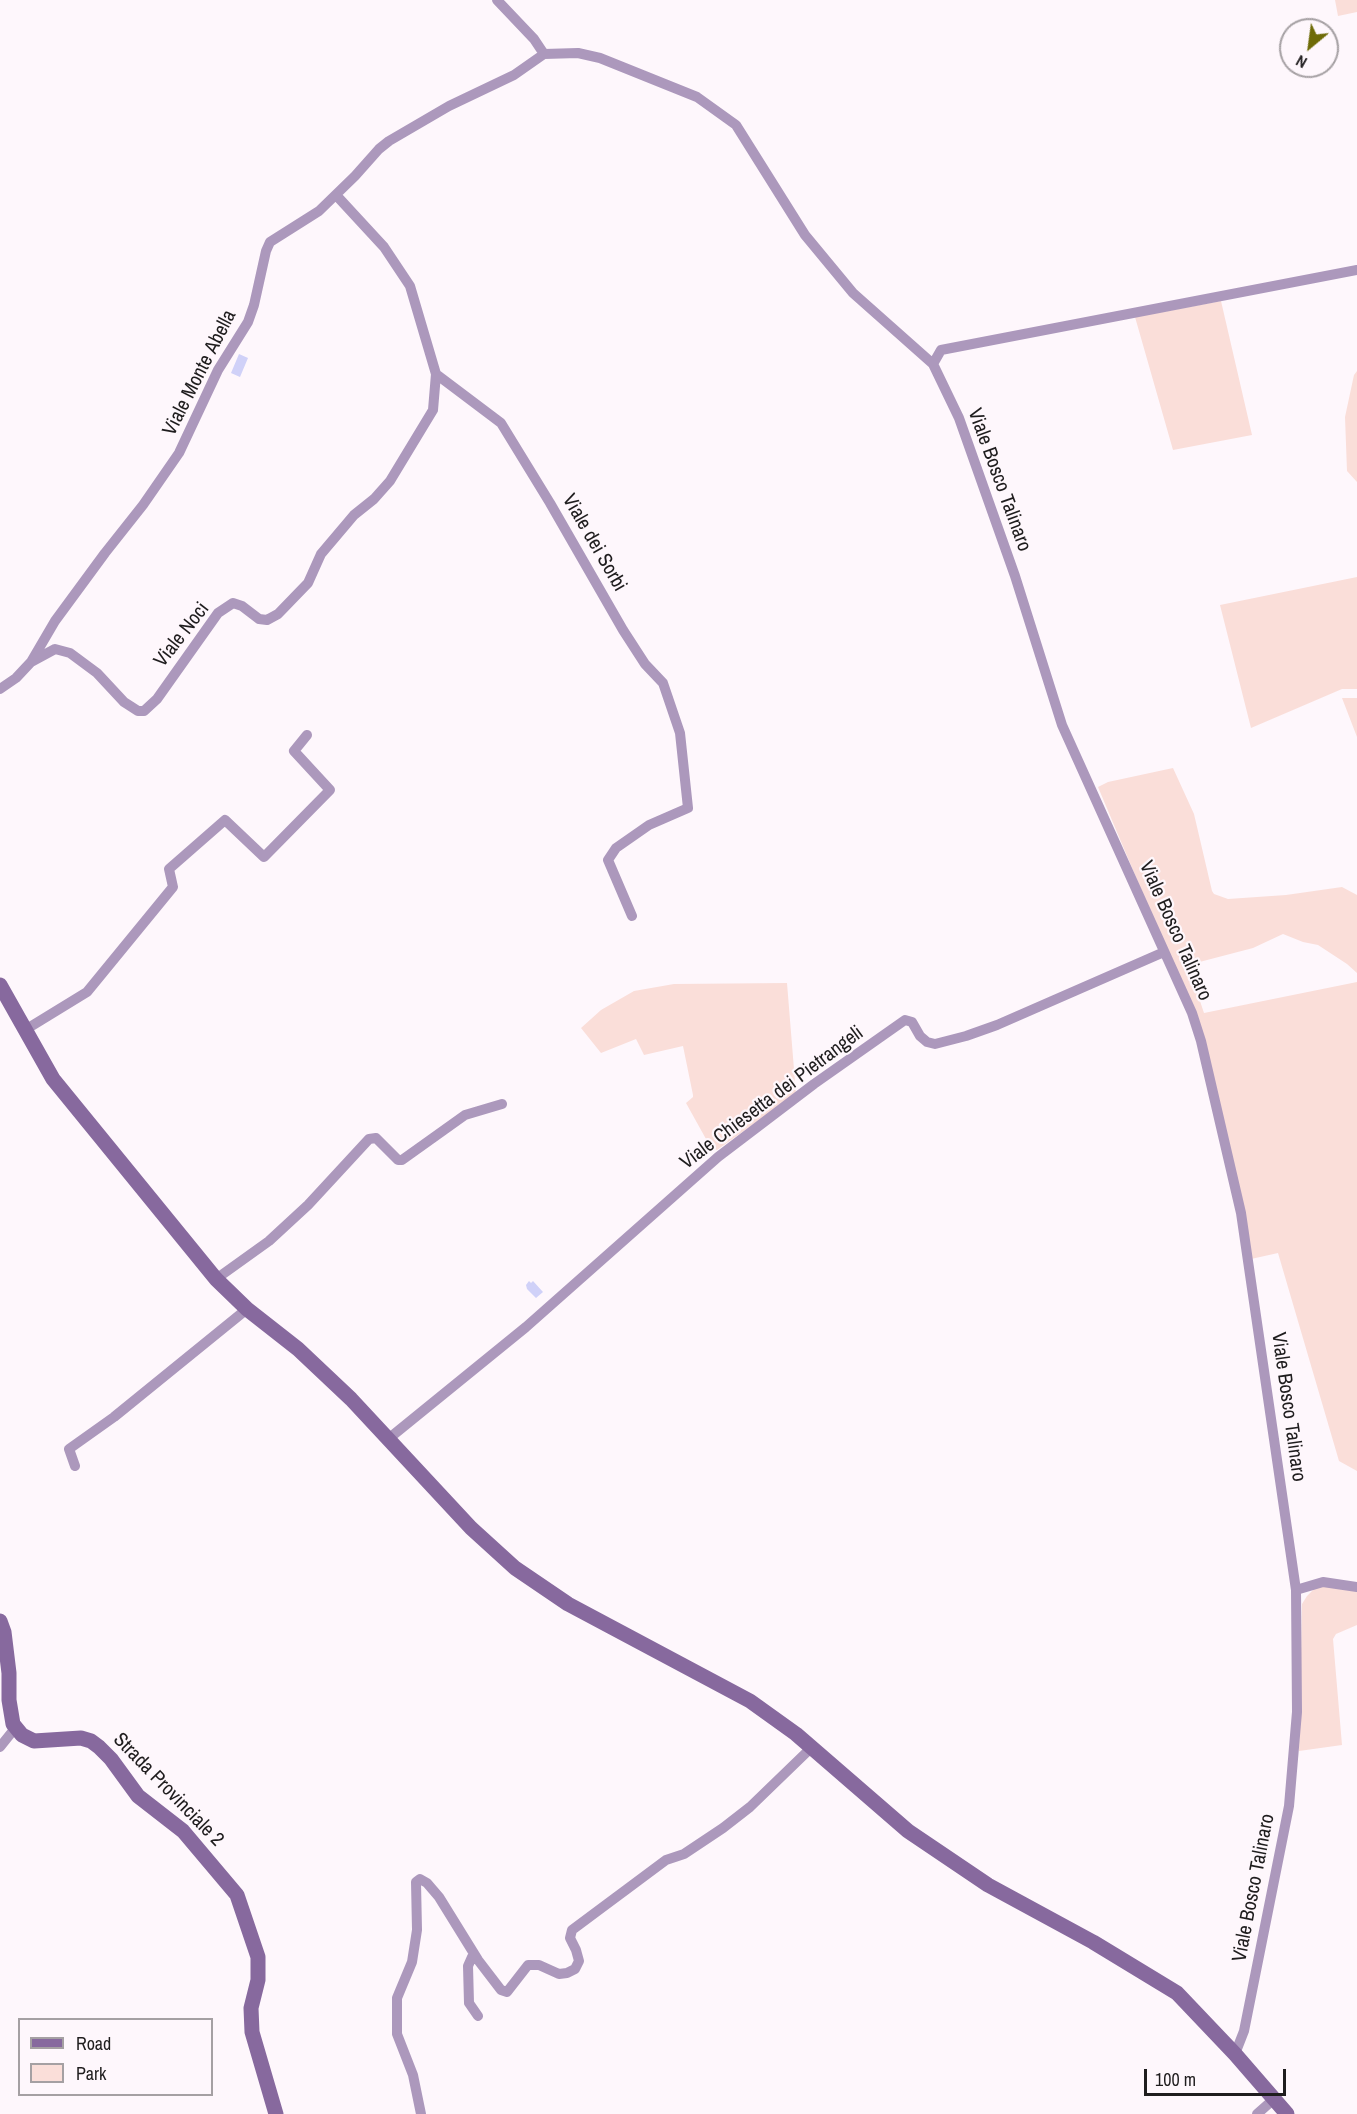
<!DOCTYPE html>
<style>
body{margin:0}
#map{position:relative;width:1357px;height:2114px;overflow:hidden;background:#fef7fc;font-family:"Archivo Narrow",sans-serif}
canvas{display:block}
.legend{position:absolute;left:18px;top:2018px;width:195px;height:78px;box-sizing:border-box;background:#fef7fc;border:2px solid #a5a0a3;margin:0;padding:8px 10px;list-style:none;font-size:18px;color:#1f1d1e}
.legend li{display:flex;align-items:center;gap:12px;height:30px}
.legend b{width:30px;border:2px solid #a5a0a3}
.north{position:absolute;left:1279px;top:18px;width:60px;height:60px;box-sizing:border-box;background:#fef7fc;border:2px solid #a5a0a3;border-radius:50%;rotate:209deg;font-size:16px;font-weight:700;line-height:24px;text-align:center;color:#1f1d1e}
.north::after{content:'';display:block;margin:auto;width:21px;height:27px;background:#6e6b07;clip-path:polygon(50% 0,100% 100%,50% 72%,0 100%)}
.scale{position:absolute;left:1144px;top:2069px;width:142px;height:27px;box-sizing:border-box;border:3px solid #1f1d1e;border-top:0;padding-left:8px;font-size:18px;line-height:21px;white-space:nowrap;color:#1f1d1e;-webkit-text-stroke:4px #fef7fc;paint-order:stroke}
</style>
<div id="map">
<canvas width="1357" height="2114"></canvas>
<ul class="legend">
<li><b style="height:8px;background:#87699e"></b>Road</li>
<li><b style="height:16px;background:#faded9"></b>Park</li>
</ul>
<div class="north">N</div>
<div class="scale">100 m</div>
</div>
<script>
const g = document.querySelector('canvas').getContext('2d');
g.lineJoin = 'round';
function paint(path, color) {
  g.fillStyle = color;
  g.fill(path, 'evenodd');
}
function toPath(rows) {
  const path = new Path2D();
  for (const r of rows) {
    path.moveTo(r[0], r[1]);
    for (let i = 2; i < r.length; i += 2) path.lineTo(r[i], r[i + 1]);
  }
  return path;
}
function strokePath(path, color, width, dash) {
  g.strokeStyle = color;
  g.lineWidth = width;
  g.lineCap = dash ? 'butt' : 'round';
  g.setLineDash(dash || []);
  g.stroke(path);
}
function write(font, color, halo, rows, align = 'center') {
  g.font = font + ' "Archivo Narrow",sans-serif';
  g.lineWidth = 4.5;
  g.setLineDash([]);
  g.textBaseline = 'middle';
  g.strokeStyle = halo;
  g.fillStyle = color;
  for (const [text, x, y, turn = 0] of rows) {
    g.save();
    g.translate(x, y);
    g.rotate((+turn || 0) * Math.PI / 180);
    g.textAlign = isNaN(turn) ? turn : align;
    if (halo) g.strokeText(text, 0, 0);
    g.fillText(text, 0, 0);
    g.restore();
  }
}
const green = toPath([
 [1335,0,1357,0,1357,12,1338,16],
 [1221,301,1252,435,1173,450,1135,317],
 [1357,371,1357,482,1347,471,1345,417,1354,375],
 [1357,577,1357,689,1342,689,1251,728,1220,605],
 [1342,698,1357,698,1357,737],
 [1173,768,1194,814,1212,891,1214,894,1228,899,1286,895,1342,887,1357,895,1357,973,1347,964,1318,945,1303,942,1283,934,1253,948,1188,965,1204,1013,1357,982,1357,1471,1339,1461,1278,1253,1251,1259,1194,1015,1098,787,1108,782],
 [787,983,796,1094,717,1150,711,1148,686,1103,693,1097,693,1095,683,1046,644,1055,636,1039,601,1053,581,1028,601,1010,634,991,674,984],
 [1335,1585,1357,1590,1357,1625,1336,1634,1333,1639,1342,1745,1299,1751,1302,1604,1307,1596,1316,1587]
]);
const water = toPath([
 [239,354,248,358,240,377,231,373],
 [529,1281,531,1283,533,1281,543,1292,536,1298,527,1289,526,1285]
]);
const street = toPath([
 [497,0,534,39,544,54],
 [544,54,578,53,600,58,697,97,736,125,805,235,853,293,933,364,959,418,1015,576,1062,725,1192,1013,1201,1041,1241,1213,1296,1590,1297,1712,1289,1806,1244,2031,1235,2054],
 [336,195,384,247,410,286,436,374,501,423,550,503,623,630,645,664,663,683,680,733,688,808,649,825,616,848,608,860,632,916],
 [933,364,941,350,1357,270],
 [31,662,55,649,70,653,97,673,124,702,138,711,144,711,157,699,218,613,233,603,242,606,259,619,267,620,278,614,308,583,321,554,354,515,374,499,390,481,433,410,436,374],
 [0,689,16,678,31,662,55,621,105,553,143,505,179,453,218,370,248,322,254,305,266,251,270,242,319,211,355,176,379,149,389,141,449,106,514,75,544,54],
 [25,1030,87,992,173,887,169,869,225,820,264,857,330,790,294,751,307,735],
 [216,1279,269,1241,308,1205,369,1139,376,1138,398,1160,402,1160,465,1115,502,1104],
 [387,1440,526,1327,718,1157,814,1084,905,1020,912,1022,920,1036,927,1042,935,1044,966,1036,997,1025,1164,952],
 [75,1466,69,1449,114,1417,247,1309],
 [1296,1590,1323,1582,1357,1587],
 [0,1747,16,1727],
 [478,1960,472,1957,468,1966,469,2003,478,2016],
 [421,2114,413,2075,397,2034,397,1998,412,1962,417,1930,416,1882,420,1879,427,1883,439,1897,478,1960,501,1990,507,1992,528,1965,539,1965,559,1974,567,1973,575,1969,579,1961,576,1950,570,1938,572,1930,666,1860,684,1854,723,1828,750,1807,811,1748],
 [1257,2114,1274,2099]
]);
const secondary = toPath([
 [0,985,53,1079,216,1279,247,1309,298,1349,351,1399,471,1528,515,1568,568,1604,750,1701,796,1734,908,1831,988,1885,1093,1942,1177,1993,1235,2054,1287,2114],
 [0,1621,4,1632,9,1673,9,1700,13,1724,22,1735,34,1741,81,1738,91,1741,99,1747,111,1759,138,1796,183,1831,237,1895,258,1957,258,1980,251,2008,252,2032,276,2114]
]);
const streetNames = [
 ["Viale Monte Abella",200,373,-63],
 ["Viale Bosco Talinaro",999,480,70],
 ["Viale dei Sorbi",594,543,60],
 ["Viale Noci",182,635,-52],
 ["Viale Bosco Talinaro",1175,931,66],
 ["Viale Chiesetta dei Pietrangeli",772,1098,-37],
 ["Viale Bosco Talinaro",1288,1407,82],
 ["Strada Provinciale 2",168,1790,46],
 ["Viale Bosco Talinaro",1254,1888,-79]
];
paint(green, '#faded9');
paint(water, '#d0d1f8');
strokePath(street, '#ac98bc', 10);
strokePath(secondary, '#87699e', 15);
write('20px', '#1f1d1e', '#fef7fc', streetNames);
</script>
